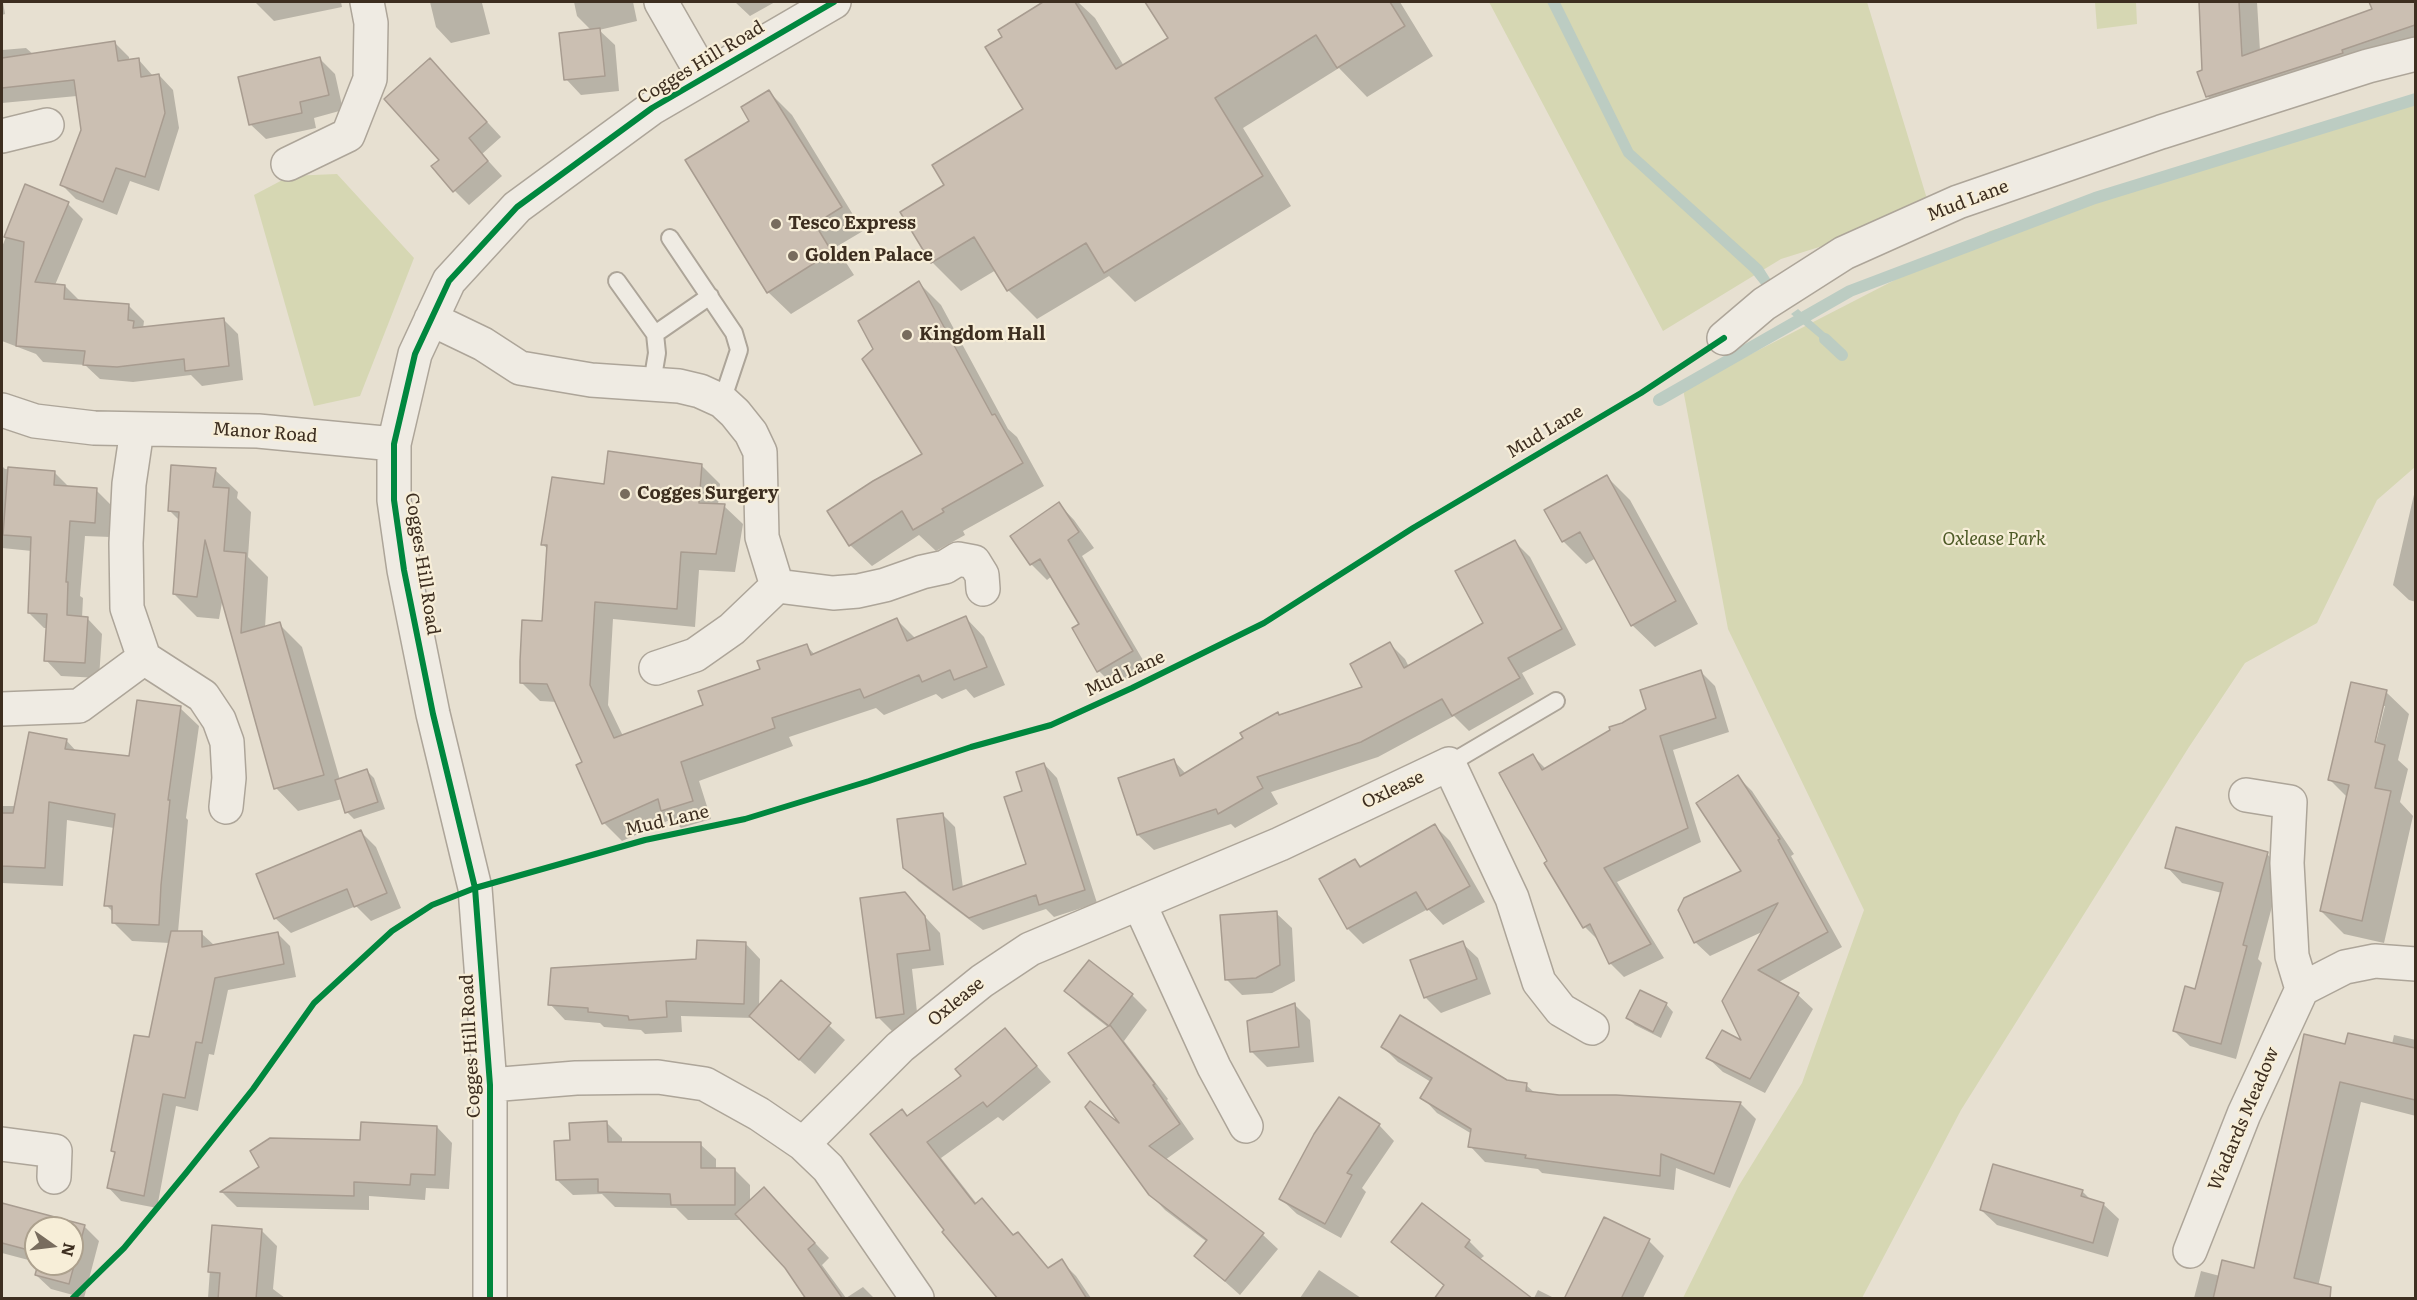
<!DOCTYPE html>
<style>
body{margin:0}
#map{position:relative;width:2417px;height:1300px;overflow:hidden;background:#e7e0d1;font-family:Literata,serif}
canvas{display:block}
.frame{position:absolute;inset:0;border:3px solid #3d2e20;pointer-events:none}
.north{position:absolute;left:24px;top:1216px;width:60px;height:60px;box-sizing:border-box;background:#f7eed8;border:2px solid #ada18e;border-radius:50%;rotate:104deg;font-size:16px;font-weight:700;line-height:24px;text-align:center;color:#3d2e20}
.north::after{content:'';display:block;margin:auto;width:21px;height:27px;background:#786c5e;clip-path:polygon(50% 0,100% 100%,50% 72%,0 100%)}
</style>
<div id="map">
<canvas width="2417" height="1300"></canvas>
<div class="frame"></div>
<div class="north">N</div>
</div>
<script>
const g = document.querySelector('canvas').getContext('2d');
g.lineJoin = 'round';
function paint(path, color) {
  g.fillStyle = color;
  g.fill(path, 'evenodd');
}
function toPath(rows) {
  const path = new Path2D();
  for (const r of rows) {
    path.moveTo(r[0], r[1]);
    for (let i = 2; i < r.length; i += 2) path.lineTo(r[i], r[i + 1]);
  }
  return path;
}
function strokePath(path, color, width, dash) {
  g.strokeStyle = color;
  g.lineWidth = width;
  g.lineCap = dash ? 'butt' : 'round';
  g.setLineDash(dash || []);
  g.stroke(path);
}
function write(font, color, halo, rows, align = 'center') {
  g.font = font + ' Literata,serif';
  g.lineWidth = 4.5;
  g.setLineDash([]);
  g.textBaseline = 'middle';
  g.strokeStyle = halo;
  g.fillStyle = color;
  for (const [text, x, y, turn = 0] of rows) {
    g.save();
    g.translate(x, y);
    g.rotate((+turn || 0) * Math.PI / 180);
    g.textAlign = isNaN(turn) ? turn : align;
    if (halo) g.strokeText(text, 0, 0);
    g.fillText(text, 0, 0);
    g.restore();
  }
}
const green = toPath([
 [1489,2,1867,2,1931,212,1781,259,1663,331],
 [2095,2,2136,2,2137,24,2097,29],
 [2415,98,2415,467,2377,500,2317,623,2245,663,2189,747,1961,1110,1862,1298,1683,1298,1738,1187,1802,1083,1864,910,1728,629,1683,389,1990,231],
 [337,174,414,258,360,396,314,406,254,195,290,176]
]);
const water = toPath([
 [1547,2,1560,2,1633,150,1762,266,1774,285,1763,287,1752,273,1624,156],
 [1798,309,1841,347,1835,351,1791,314]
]);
const shadow = toPath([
 [2,2,3,2,5,14,2,15],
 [255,2,341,2,342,7,274,21],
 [430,2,489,2,482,3,490,34,451,43,436,27],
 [574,2,633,2,637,21,599,30,615,45,619,91,581,95,566,79,592,31,577,16],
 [735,2,775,2,750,16],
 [1046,2,1078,2,1095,18,1124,66,1170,39,1147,2,1400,2,1433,56,1367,97,1339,68,1243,128,1291,206,1135,302,1109,276,1037,319,1008,290,996,270,961,291,932,262,946,185,1025,109,1004,37,1000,30],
 [2201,2,2257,2,2260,51,2374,10,2373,2,2416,2,2416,52,2228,116,2207,96,2204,71],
 [114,42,129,57,129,61,138,59,153,76,159,75,173,90,179,128,159,191,130,181,117,215,76,199,62,185,83,130,77,96,2,103,2,50,26,48,34,55],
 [320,59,335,74,343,110,314,118,316,128,266,139,250,124],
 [444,75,501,137,482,154,502,176,469,205,454,190,441,160],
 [769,92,792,115,863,231,836,247,854,275,791,314,768,292,751,121],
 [26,186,68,204,83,219,55,285,65,286,80,301,129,306,144,321,143,329,223,319,238,334,243,380,202,386,191,375,133,382,100,379,85,365,43,362,36,354,2,341,2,247],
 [919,283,941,305,1008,429,1017,437,1044,486,963,531,965,535,936,551,919,535,872,566,850,545,924,455,875,350],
 [2,453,2,466,5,469,54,472,70,488,96,490,111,505,110,537,85,536,80,596,83,598,82,618,87,618,102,634,99,678,61,676,46,660,48,628,44,628,29,613,32,551,2,548],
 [701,465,720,484,718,505,724,506,743,524,735,572,699,570,695,627,613,619,608,705,623,736,705,706,761,670,806,645,815,655,897,620,916,639,966,618,984,637,1005,685,974,698,966,689,942,699,936,694,884,715,876,708,789,737,793,746,699,781,711,819,681,828,672,819,622,841,604,823,583,763,557,702,540,701,521,682,544,623,549,550,542,544,605,486],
 [215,470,238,492,237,498,251,512,248,557,268,577,265,628,279,624,302,647,340,780,367,771,374,778,385,809,354,819,347,812,342,799,298,811,276,788,223,597,219,619,197,617,174,594,180,521,169,510],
 [1607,477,1630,500,1698,624,1655,647,1632,625,1596,558,1586,564,1563,541],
 [2416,486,2416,602,2409,600,2393,585],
 [1059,504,1074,520,1094,548,1082,556,1147,667,1114,686,1099,671,1081,625,1052,576,1047,580,1031,564,1012,537],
 [1514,541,1530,557,1576,645,1522,673,1534,694,1469,731,1454,716,1378,757,1271,792,1278,804,1235,828,1231,824,1154,850,1138,835,1174,761,1186,774,1280,716,1365,688,1390,644,1405,659,1409,667,1485,624],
 [1701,672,1715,686,1729,732,1673,750,1701,842,1617,882,1664,958,1624,977,1610,963,1599,941,1585,927,1549,862,1533,756,1546,769,1648,710],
 [2386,692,2409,714,2398,760,2408,769,2400,802,2413,816,2384,943,2344,934,2321,911,2347,797,2330,780],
 [2382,706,2385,706,2374,750,2372,749],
 [180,708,199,726,186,818,188,820,178,932,201,933,215,946,277,933,290,946,296,977,228,990,214,1055,209,1054,198,1111,176,1106,157,1208,121,1201,108,1187,116,1154,113,1151,150,1039,170,943,132,941,113,922,114,913,106,905,114,828,67,820,63,886,2,883,2,806,16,806,66,740,77,752,130,757],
 [1044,764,1057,778,1097,903,1054,917,1046,909,983,930,918,881,905,867,942,814,955,827,963,888,1028,865,1023,792],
 [1738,777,1752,791,1794,854,1791,856,1842,947,1777,983,1798,995,1813,1009,1765,1093,1723,1072,1708,1058,1744,1043,1764,931,1710,956,1695,942,1743,872],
 [1435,826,1450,841,1485,902,1443,925,1428,909,1363,944,1348,929,1321,879,1355,861,1362,867],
 [361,832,376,847,401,908,371,921,356,906,291,933,275,918],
 [2267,854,2282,869,2258,959,2262,963,2236,1059,2190,1046,2174,1031,2196,991,2222,893,2182,883,2167,867],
 [904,894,940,933,944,965,912,969,919,1029,893,1032,878,1017],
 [1276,913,1292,928,1295,981,1272,993,1242,995,1226,979],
 [745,943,760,959,759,1008,781,982,845,1040,815,1074,753,1018,681,1016,682,1032,645,1034,641,1030,604,1027,600,1023,565,1020,550,1004,698,961],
 [1462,943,1478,958,1491,994,1441,1013,1426,998,1412,961],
 [1066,991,1132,995,1147,1010,1124,1041,1168,1099,1167,1100,1194,1139,1165,1160,1263,1235,1278,1249,1240,1295,1196,1256,1207,1242,1165,1210,1150,1194,1124,1129,1109,1028,1081,1006],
 [1666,1004,1673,1012,1661,1038,1635,1025,1628,1018],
 [1295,1005,1310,1020,1314,1062,1267,1067,1251,1051],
 [1005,1030,1051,1082,1003,1121,998,1117,941,1158,977,1204,982,1200,1015,1236,1017,1234,1032,1248,1049,1269,1061,1261,1076,1276,1091,1298,1000,1298,946,1231,908,1117,964,1077],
 [2394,1035,2416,1040,2416,1116,2361,1102,2317,1291,2324,1298,2194,1298,2201,1271,2220,1276,2255,1270,2346,1046,2392,1044],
 [1383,1047,1507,1082,1526,1085,1535,1093,1559,1096,1740,1103,1756,1119,1730,1188,1676,1168,1674,1190,1542,1173,1538,1169,1485,1162,1470,1146,1472,1134,1437,1113,1422,1097,1431,1082,1398,1062],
 [607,1123,622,1138,622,1143,700,1144,716,1159,716,1170,735,1170,750,1185,750,1202,779,1204,829,1258,822,1265,846,1298,863,1287,874,1298,807,1298,786,1267,742,1220,688,1220,676,1208,615,1207,602,1194,573,1195,557,1180,571,1142],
 [1379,1125,1394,1141,1362,1188,1366,1192,1341,1238,1297,1214,1281,1199],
 [437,1127,452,1143,449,1189,426,1188,425,1200,369,1196,369,1210,237,1207,222,1192,261,1167,361,1141],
 [2082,1191,2092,1201,2103,1204,2119,1219,2108,1257,1997,1225,1981,1210],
 [2,1204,84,1226,99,1241,84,1298,51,1289,36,1275,39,1264,72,1264,72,1228,36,1228,36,1262,2,1253],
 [1605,1219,1649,1241,1664,1256,1643,1298,1566,1298],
 [213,1227,262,1231,277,1246,273,1289,285,1298,208,1298],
 [1469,1241,1484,1256,1445,1287,1393,1242],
 [1319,1270,1361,1298,1300,1298],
 [1538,1290,1554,1298,1534,1298]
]);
const stream = toPath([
 [1825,339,1842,355],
 [1659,400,1850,291,2095,198,2416,99]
]);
const building = toPath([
 [1043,2,1075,2,1116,69,1168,38,1145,2,1390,2,1405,26,1337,68,1316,35,1215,98,1263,176,1104,273,1086,243,1007,291,974,237,931,263,900,212,944,185,932,165,1023,109,985,47,1002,37,998,30,1043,2],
 [2199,2,2239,2,2242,56,2372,9,2369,2,2415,2,2415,25,2342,50,2343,53,2206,97,2197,72,2202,70,2199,2],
 [600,28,605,76,564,80,559,33,600,28],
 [115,41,118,61,139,58,141,77,159,74,165,113,145,177,116,168,103,202,60,185,81,130,74,80,2,88,2,58,115,41],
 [320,57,329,95,300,102,302,113,249,125,238,77,320,57],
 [430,58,487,122,469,138,488,161,453,192,431,166,439,160,384,99,430,58],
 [769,90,842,207,815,224,832,252,767,293,685,160,749,121,741,107,769,90],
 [25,184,69,202,35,282,65,285,64,299,129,304,128,320,134,321,133,328,224,318,229,366,185,371,184,359,117,367,83,365,85,351,16,346,24,242,4,237,25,184],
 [919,281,992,415,995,414,1023,463,942,509,944,512,913,530,902,511,849,546,827,511,873,481,922,454,862,359,873,349,858,321,919,281],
 [608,451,702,464,699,503,725,504,716,554,681,552,677,609,595,602,590,685,614,738,703,705,698,691,760,669,757,661,807,644,811,655,897,618,907,641,966,616,987,667,954,680,950,670,922,682,919,675,864,698,860,689,772,718,775,728,681,762,693,801,661,811,658,799,602,824,576,765,582,762,547,684,520,683,520,661,522,620,542,621,547,545,541,545,552,477,604,484,608,451],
 [171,465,216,468,213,487,229,488,224,551,246,553,241,633,280,622,324,775,274,789,205,540,197,597,173,594,179,512,168,511,171,465],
 [8,467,55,471,54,485,97,488,95,523,70,521,66,582,68,582,67,615,88,617,85,663,44,661,47,614,28,613,31,537,3,535,8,467],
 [1607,475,1676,601,1631,626,1580,532,1562,542,1544,510,1607,475],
 [1059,502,1079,532,1068,540,1133,651,1097,672,1072,628,1079,624,1040,559,1030,565,1010,536,1059,502],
 [1515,540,1562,629,1508,658,1520,678,1452,716,1442,699,1361,742,1257,777,1263,788,1218,814,1216,809,1137,835,1118,778,1174,759,1180,776,1243,738,1240,733,1278,712,1279,715,1362,687,1350,664,1390,642,1404,668,1483,623,1455,571,1515,540],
 [1701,670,1716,718,1660,736,1688,828,1604,868,1651,944,1609,964,1590,924,1583,928,1544,863,1547,861,1499,773,1533,754,1542,770,1610,730,1609,727,1622,723,1646,709,1640,690,1701,670],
 [2351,682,2387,690,2375,742,2385,745,2375,788,2391,791,2362,921,2320,911,2349,785,2328,780,2351,682],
 [137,700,181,706,168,800,170,800,161,885,159,925,112,923,112,906,104,906,115,814,49,802,45,868,2,866,2,813,13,813,29,732,67,739,65,749,129,756,137,700],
 [1044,763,1085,890,1039,905,1036,895,969,918,903,868,897,819,943,813,953,890,1026,864,1004,797,1022,791,1016,772,1044,763],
 [367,769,378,802,345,813,335,780,367,769],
 [1738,775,1780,839,1778,840,1828,932,1758,970,1799,993,1750,1079,1706,1058,1722,1030,1741,1040,1722,1001,1778,903,1694,943,1678,910,1684,898,1741,871,1696,803,1738,775],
 [1435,824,1470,886,1427,910,1416,892,1347,929,1319,879,1355,859,1360,867,1435,824],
 [2176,827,2268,852,2243,945,2247,946,2221,1044,2173,1031,2185,986,2195,989,2223,883,2165,868,2176,827],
 [361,830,387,893,354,907,347,889,274,919,256,874,361,830],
 [905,892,925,916,930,950,897,954,904,1014,876,1018,860,898,905,892],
 [1277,911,1280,965,1256,978,1225,980,1220,915,1277,911],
 [171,931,202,931,202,947,278,932,284,964,215,978,202,1043,196,1042,185,1098,163,1094,144,1196,107,1188,115,1152,111,1151,134,1035,149,1037,171,931],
 [697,940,746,942,744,1004,666,1001,667,1017,629,1020,628,1016,588,1012,588,1008,548,1005,551,968,696,959,697,940],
 [1463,941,1477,979,1424,998,1410,960,1463,941],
 [1089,960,1133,994,1109,1026,1064,991,1089,960],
 [781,980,831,1023,799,1060,749,1016,781,980],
 [1640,990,1667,1003,1653,1032,1626,1018,1640,990],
 [1295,1003,1299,1047,1250,1052,1247,1021,1295,1003],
 [1400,1015,1507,1080,1527,1083,1526,1091,1559,1095,1616,1095,1741,1102,1714,1174,1661,1154,1660,1176,1525,1158,1526,1155,1468,1147,1471,1129,1420,1098,1432,1078,1381,1047,1400,1015],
 [1110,1025,1155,1084,1153,1085,1180,1124,1149,1146,1264,1233,1225,1281,1194,1256,1207,1240,1149,1195,1085,1107,1090,1101,1119,1123,1068,1053,1110,1025],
 [1005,1028,1037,1066,987,1107,983,1102,927,1142,975,1204,982,1198,1013,1235,1018,1232,1048,1268,1062,1259,1087,1299,998,1299,942,1232,944,1230,870,1134,902,1109,907,1116,961,1076,955,1069,1005,1028],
 [2348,1033,2415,1048,2415,1100,2340,1082,2294,1278,2331,1287,2330,1299,2213,1299,2222,1260,2254,1268,2304,1034,2345,1044,2348,1033],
 [1339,1097,1380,1124,1347,1173,1352,1175,1325,1224,1279,1199,1314,1134,1339,1097],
 [607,1121,608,1142,701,1142,701,1168,735,1168,735,1205,671,1205,670,1194,598,1192,598,1179,556,1180,554,1141,570,1140,569,1123,607,1121],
 [361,1122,437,1126,435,1175,411,1174,410,1185,354,1182,354,1196,220,1192,259,1167,250,1151,270,1138,360,1140,361,1122],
 [1993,1164,2083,1190,2081,1196,2104,1203,2093,1243,1980,1210,1993,1164],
 [764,1187,815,1243,808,1249,843,1299,806,1299,785,1268,735,1214,764,1187],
 [2,1203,85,1225,69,1284,35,1275,38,1264,72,1264,72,1228,36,1228,36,1252,2,1243,2,1203],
 [1422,1203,1470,1240,1465,1247,1533,1299,1434,1299,1444,1285,1391,1242,1422,1203],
 [1604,1217,1650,1239,1621,1299,1564,1299,1604,1217],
 [212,1225,262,1229,256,1299,218,1299,220,1273,208,1272,212,1225]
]);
const lane = toPath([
 [670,238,734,333,739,350,722,401],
 [617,281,655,334,657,353,652,383],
 [655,334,710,296],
 [1449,764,1556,701]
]);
const street = toPath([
 [661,2,704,77],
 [2,136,47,125],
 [288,164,348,135,370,79,371,23,367,2],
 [431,319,483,344,520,368,591,380,679,386,700,391,722,401,735,413,751,433,760,452,762,537,777,586],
 [1724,338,1764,304,1844,253,1958,202,2161,132,2368,66,2416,54],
 [2,410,35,421,94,428,258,431,394,444],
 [137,430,129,484,126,543,127,608,144,658,203,696,219,720,227,742,229,778,226,807],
 [656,668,695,655,732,629,777,586,833,593,858,591,885,585,922,572,945,567,958,559,974,562,982,575,983,589],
 [2,709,79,706,144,658],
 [2246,795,2290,802,2287,863,2292,956,2302,989],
 [1139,903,1214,1067,1246,1126],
 [490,1085,576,1078,658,1077,705,1084,759,1114,803,1144,828,1168,917,1298],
 [2,1144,55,1151,54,1177],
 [803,1144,900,1047,982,981,1030,949,1280,844,1449,764,1512,898,1539,982,1561,1010,1592,1028],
 [2190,1251,2244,1114,2302,989,2345,967,2375,961,2416,964],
 [490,1298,490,1085,475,888,433,714,404,570,394,500,394,444,415,354,449,281,517,207,652,108,834,2]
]);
const cycleway = toPath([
 [73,1298,124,1248,186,1173,253,1089,314,1003,392,931,432,905,475,888,645,840,745,819,869,781,971,747,1051,725,1132,688,1264,623,1413,528,1641,393,1724,338],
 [490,1298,490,1085,475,888,433,714,404,570,394,500,394,444,415,354,449,281,517,207,652,108,834,2]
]);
const markers = [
 [776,224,6,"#786c5e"],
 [793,256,6,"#786c5e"],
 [907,335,6,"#786c5e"],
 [625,494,6,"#786c5e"]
];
const streetNames = [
 ["Cogges Hill Road",701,63,-31],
 ["Mud Lane",1968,201,-21],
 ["Mud Lane",1545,432,-31],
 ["Manor Road",265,433,4],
 ["Cogges Hill Road",422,564,81],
 ["Mud Lane",1125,674,-25],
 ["Oxlease",1393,790,-25],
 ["Mud Lane",667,821,-13],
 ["Oxlease",956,1002,-39],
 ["Cogges Hill Road",471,1046,-93],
 ["Wadards Meadow",2244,1119,-67]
];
const poiNames = [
 ["Tesco Express",788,224],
 ["Golden Palace",805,256],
 ["Kingdom Hall",919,335],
 ["Cogges Surgery",637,494]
];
const parkNames = [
 ["Oxlease Park",1994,540]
];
paint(green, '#d6d7b3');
paint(water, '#bcccc2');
paint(shadow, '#0003');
strokePath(stream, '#bcccc2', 12);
paint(building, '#cbbfb2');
strokePath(building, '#a89c90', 1.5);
strokePath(lane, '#ada599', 20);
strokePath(street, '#ada599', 36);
strokePath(lane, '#efebe3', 16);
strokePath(street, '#efebe3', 33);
strokePath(cycleway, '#00873e', 6);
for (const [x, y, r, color] of markers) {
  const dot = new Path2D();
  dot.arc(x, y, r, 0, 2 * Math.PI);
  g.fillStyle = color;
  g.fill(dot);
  strokePath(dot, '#f7eed8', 2);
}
write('18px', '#3d2e20', '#f7eed8', streetNames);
write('bold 18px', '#3d2e20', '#f7eed8', poiNames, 'left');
write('italic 18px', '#4d5a26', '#f7eed8', parkNames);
</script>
